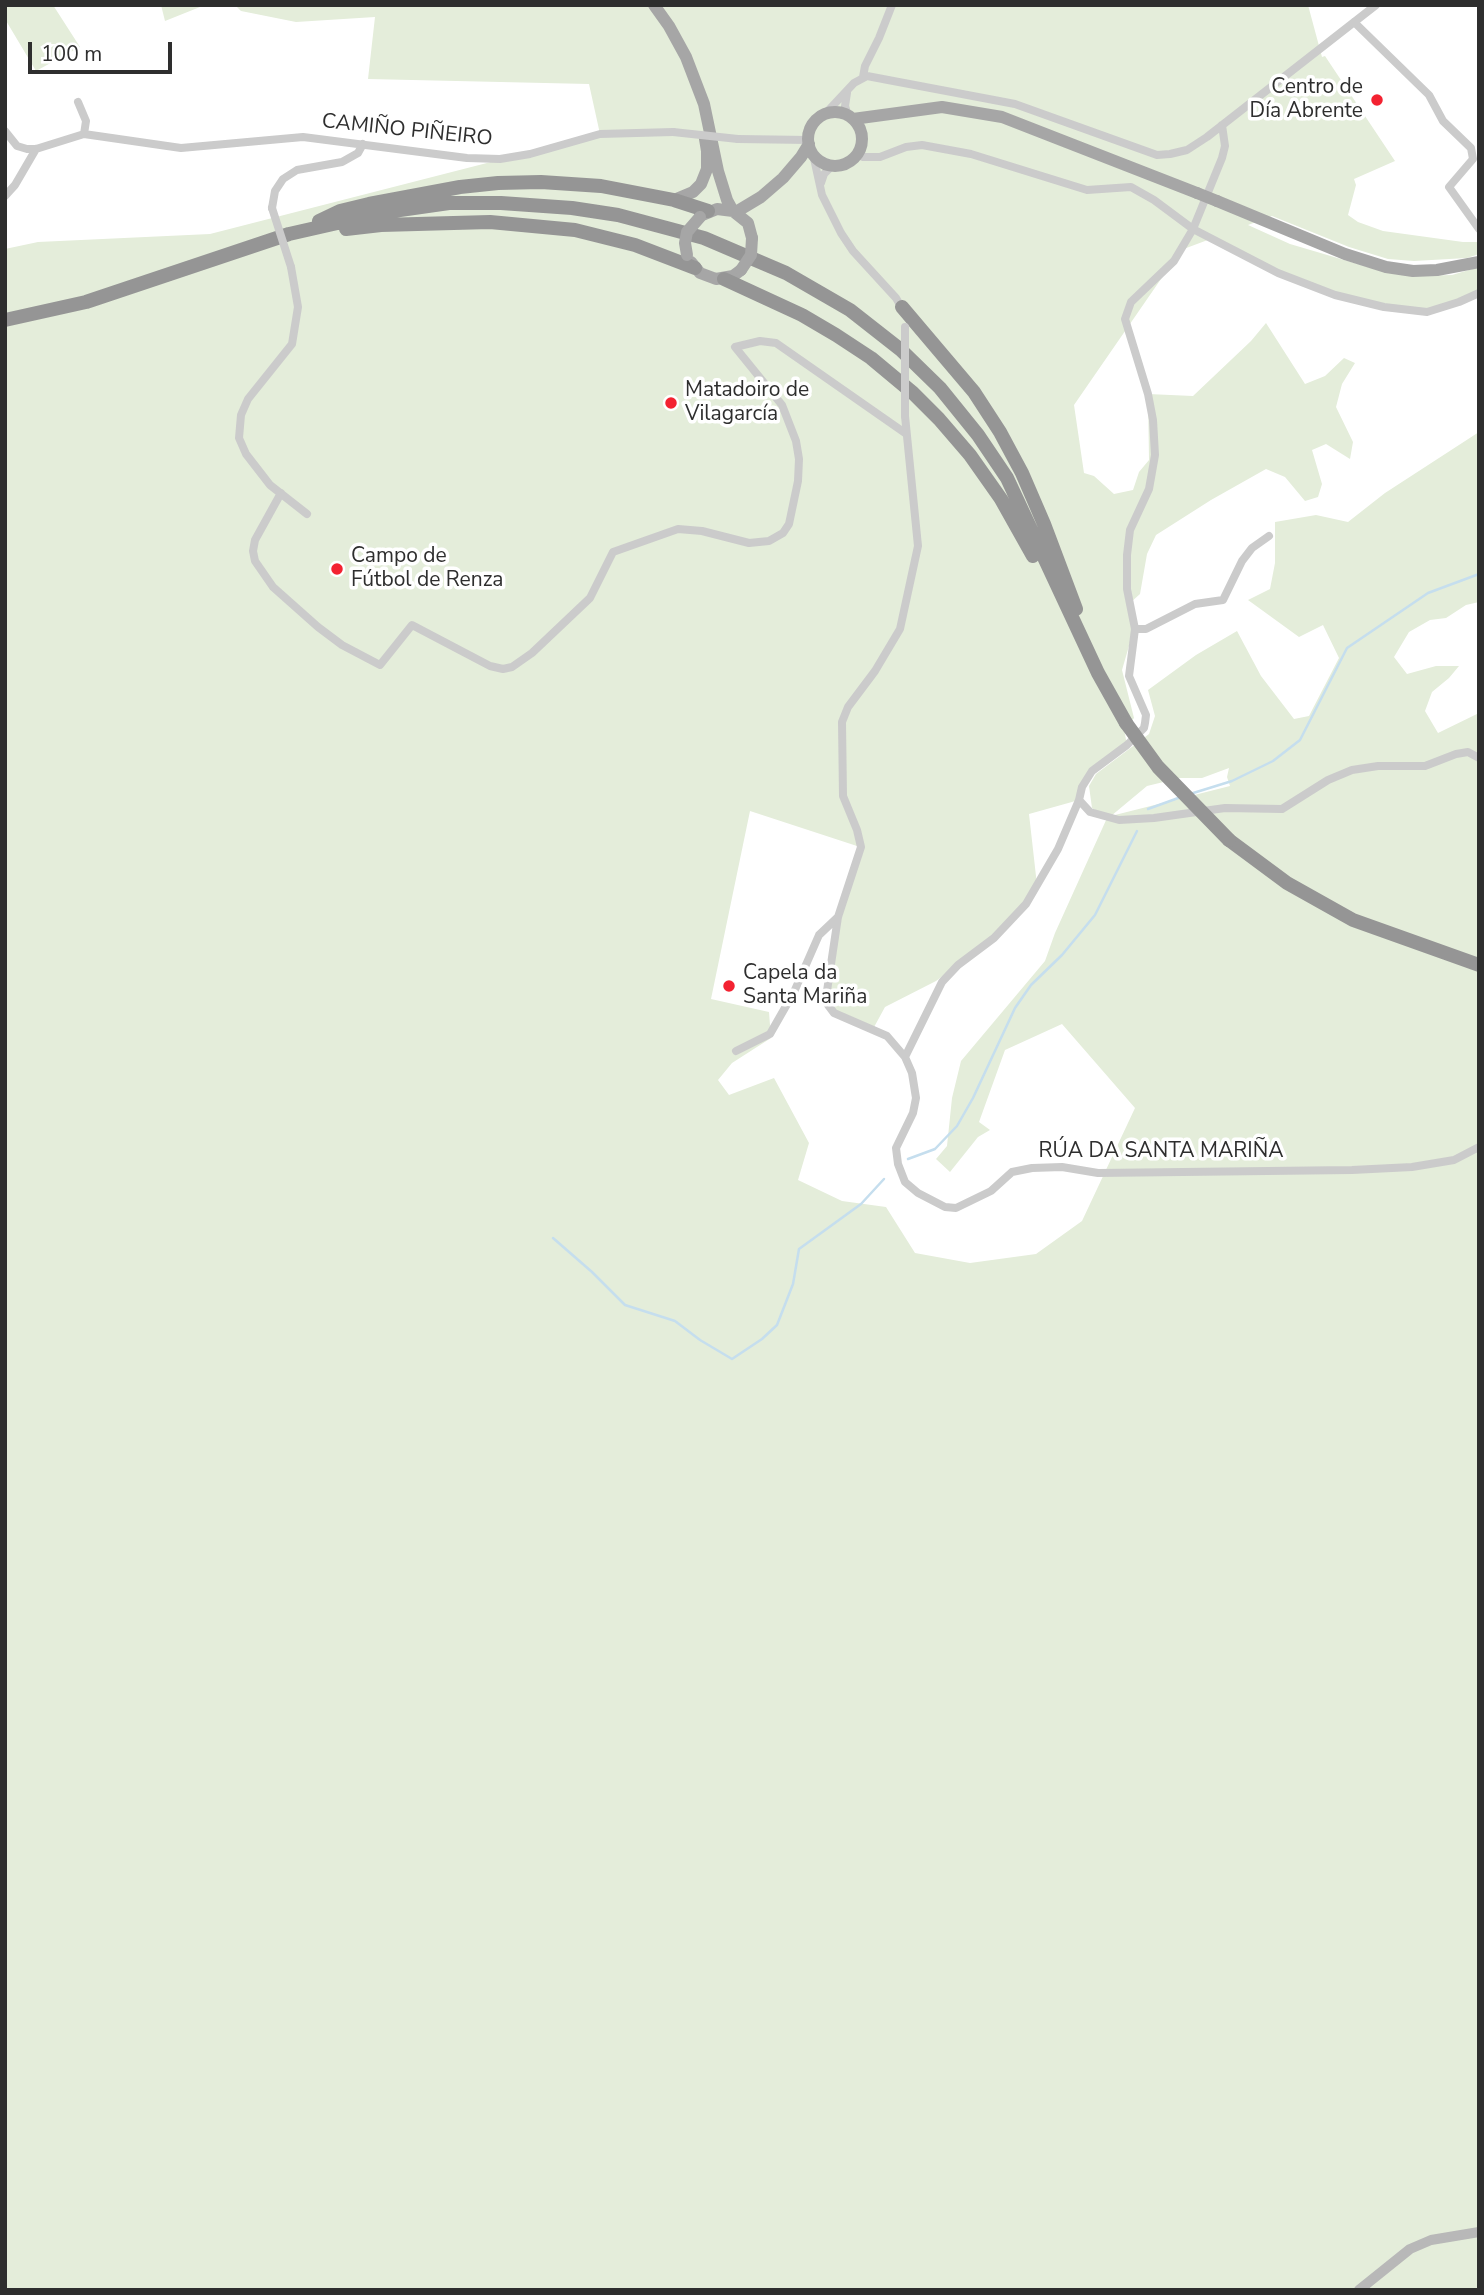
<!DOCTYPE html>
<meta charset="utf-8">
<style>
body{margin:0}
#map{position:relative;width:1484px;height:2295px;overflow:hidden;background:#fff;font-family:"Nunito Sans",sans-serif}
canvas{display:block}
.frame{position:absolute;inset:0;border:7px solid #2e2e2e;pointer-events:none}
.scale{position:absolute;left:28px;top:42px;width:144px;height:32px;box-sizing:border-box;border:4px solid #2e2e2e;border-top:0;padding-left:9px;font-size:21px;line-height:24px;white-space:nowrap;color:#2e2e2e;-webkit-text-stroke:5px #fff;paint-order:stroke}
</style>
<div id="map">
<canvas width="1484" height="2295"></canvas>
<div class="frame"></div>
<div class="scale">100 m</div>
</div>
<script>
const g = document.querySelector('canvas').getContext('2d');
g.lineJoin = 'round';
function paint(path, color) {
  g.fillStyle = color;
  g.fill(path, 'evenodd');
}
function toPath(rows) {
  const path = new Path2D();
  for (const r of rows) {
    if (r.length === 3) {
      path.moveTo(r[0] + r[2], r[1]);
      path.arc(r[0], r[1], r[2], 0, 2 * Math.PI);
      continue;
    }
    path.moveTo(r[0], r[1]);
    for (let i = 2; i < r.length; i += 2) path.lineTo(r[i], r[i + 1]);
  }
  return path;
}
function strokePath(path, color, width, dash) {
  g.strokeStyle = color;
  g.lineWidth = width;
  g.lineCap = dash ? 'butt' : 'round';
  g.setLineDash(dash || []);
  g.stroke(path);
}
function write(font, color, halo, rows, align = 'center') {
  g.font = font + ' "Nunito Sans",sans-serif';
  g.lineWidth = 7;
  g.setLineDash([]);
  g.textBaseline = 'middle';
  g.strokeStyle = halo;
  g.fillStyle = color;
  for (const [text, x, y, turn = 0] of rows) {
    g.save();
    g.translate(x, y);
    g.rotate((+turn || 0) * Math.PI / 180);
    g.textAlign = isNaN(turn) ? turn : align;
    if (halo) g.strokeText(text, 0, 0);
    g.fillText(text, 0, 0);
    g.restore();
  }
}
const green = toPath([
 [5,5,53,5,80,47,36,71,5,19],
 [161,5,205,5,165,21],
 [235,5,1308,5,1322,57,1325,56,1395,161,1354,179,1356,185,1348,215,1358,222,1383,231,1463,242,1479,242,1479,254,1467,258,1414,261,1388,259,1349,247,1272,216,1248,225,1290,244,1368,267,1418,276,1452,275,1479,267,1479,293,1430,311,1376,305,1278,273,1213,238,1181,250,1074,405,1084,473,1094,476,1114,494,1133,490,1139,472,1149,460,1148,394,1193,396,1251,341,1266,323,1305,384,1325,376,1344,358,1355,363,1342,384,1336,407,1353,442,1350,459,1326,444,1312,450,1322,484,1318,497,1305,501,1285,477,1266,469,1211,500,1156,535,1147,554,1140,594,1130,603,1132,616,1131,639,1122,670,1134,718,1124,729,1127,745,1092,771,1079,800,1029,814,1037,885,994,938,936,981,885,1007,873,1029,834,1013,828,1005,838,917,860,847,750,811,711,999,769,1012,771,1038,732,1063,718,1080,729,1095,774,1078,809,1143,798,1180,842,1201,886,1207,915,1253,970,1263,1036,1254,1082,1221,1135,1108,1062,1024,1005,1050,979,1122,990,1130,978,1137,950,1172,936,1159,947,1146,952,1098,961,1061,1045,961,1055,933,1107,818,1092,808,1089,786,1096,774,1149,734,1155,716,1148,690,1196,655,1237,631,1261,676,1294,719,1309,716,1339,658,1323,625,1299,637,1248,600,1270,589,1275,563,1275,522,1316,515,1348,522,1385,493,1479,432,1479,602,1466,605,1446,618,1430,620,1409,632,1394,657,1407,674,1436,666,1459,666,1449,678,1432,692,1425,711,1438,733,1479,713,1479,2290,5,2290,5,249,38,242,210,234,600,134,589,84,368,79,375,17,296,22,241,11],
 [1229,768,1227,777,1230,786,1111,816,1147,786,1180,778,1202,778]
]);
const stream = toPath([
 [1190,794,1232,781,1273,761,1300,740,1347,648,1428,593,1479,574],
 [1148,809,1181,797],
 [908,1159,935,1149,957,1126,973,1098,1015,1008,1031,985,1062,955,1095,915,1137,831],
 [553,1238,592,1272,625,1305,675,1321,700,1340,732,1359,762,1339,777,1325,793,1284,799,1249,861,1204,884,1179]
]);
const street = toPath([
 [1354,22,1429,95,1443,121,1471,148,1473,159,1449,187,1479,229],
 [863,77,865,66,879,38,892,5],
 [847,93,845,106,848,116],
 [78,102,86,121,84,134],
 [825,114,854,83,867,76,1015,104,1157,155,1170,154,1187,150,1207,137,1376,5],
 [1222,125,1225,146,1222,158,1193,229,1174,261,1131,302,1125,319,1148,394,1153,420,1155,455,1149,489,1130,530,1127,555,1127,589,1135,629,1129,676,1146,715,1145,723,1144,728,1127,745,1092,771,1082,787,1079,800,1090,812,1119,820,1154,818,1225,808,1282,809,1328,780,1352,770,1378,766,1425,766,1456,754,1468,752,1479,758],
 [5,131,17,146,27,149,36,149,84,134,181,148,303,137,467,158,500,159,530,154,600,134,673,132],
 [738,139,808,140],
 [813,154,822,195,841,233,853,251,896,298,903,310],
 [857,155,863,157,880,157,906,147,922,145,971,154,1087,190,1131,187,1154,200,1193,229,1278,273,1335,295,1384,307,1427,312,1459,302,1479,293],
 [821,183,824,174,832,166],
 [5,196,15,185,36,149],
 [272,208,275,191,283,179,297,170,342,162,358,153,363,144],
 [291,267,298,307,292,344,248,399,241,415,239,438,246,454,270,485,307,514],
 [905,416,918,546,900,629,875,671,848,707,842,722,843,796,857,830,861,847,838,917,827,991,828,1005,834,1013,887,1036,905,1057,942,982,958,965,994,938,1026,904,1058,849,1079,800],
 [281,493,255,540,253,551,255,561,273,587,318,627,342,645,380,665,412,625,490,666,503,669,512,667,532,653,590,598,613,552,678,529,702,531,749,543,769,541,783,533,789,524,798,481,799,459,796,441,782,405,735,347,760,341,776,343,905,433],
 [1135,629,1146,629,1195,604,1223,600,1242,561,1252,548,1269,536],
 [736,1051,770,1034,794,992,819,935,838,917],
 [905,1057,912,1073,916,1098,913,1113,896,1148,898,1164,905,1182,918,1193,945,1207,956,1208,991,1191,1012,1172,1032,1168,1062,1167,1098,1173,1352,1170,1412,1167,1454,1160,1479,1147]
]);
const secondary = toPath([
 [1359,2290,1410,2249,1431,2240,1479,2232]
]);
const primary = toPath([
 [654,5,669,26,686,57,704,104,718,171,727,200,733,211],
 [835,139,27],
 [853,119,942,107,1002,117,1197,193],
 [674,200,693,192,701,184,707,169,707,151,705,139],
 [1217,201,1345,254,1386,267,1413,271,1437,270,1479,262],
 [736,212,761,197,783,178,801,157,809,144],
 [700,216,717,209,733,211,748,223,752,238],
 [691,262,700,273,716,279,733,276,741,270]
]);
const highway = toPath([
 [319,221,340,211,369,204,460,187,498,183,541,182,601,186,674,200,708,211],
 [346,229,381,225,490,222,575,230,635,245,695,268],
 [724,279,802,315,836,335,871,358,913,393,939,419,970,455,1001,499,1033,556],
 [902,307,974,392,1000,432,1022,473,1044,524,1076,609],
 [5,320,86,302,289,234,386,212,449,203,501,203,572,208,618,215,704,238,786,273,850,310,901,350,940,388,978,435,1007,478,1098,673,1126,723],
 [1229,840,1287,883,1353,920,1479,965]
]);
const streetBridge = toPath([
 [673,132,738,139],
 [272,208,291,267],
 [905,327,905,416]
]);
const primaryBridge = toPath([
 [1197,193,1217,201],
 [687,255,685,243,687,232,700,217],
 [741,270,751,255,752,238]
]);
const highwayBridge = toPath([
 [1126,723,1158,767,1229,840]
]);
const markers = [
 [1377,100,7,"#f32231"],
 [671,403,7,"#f32231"],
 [337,569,7,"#f32231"],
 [729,986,7,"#f32231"]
];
const poiNames = [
 ["Centro de",1363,88,"right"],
 ["Día Abrente",1363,112,"right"],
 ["Matadoiro de",685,391],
 ["Vilagarcía",685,415],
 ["Campo de",351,557],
 ["Fútbol de Renza",351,581],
 ["Capela da",743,974],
 ["Santa Mariña",743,998]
];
const streetNames = [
 ["CAMIÑO PIÑEIRO",407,131,6],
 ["RÚA DA SANTA MARIÑA",1161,1152]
];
paint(green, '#e4edda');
strokePath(stream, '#c5deee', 2.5);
strokePath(street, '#cbcbcb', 8);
strokePath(secondary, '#b8b8b8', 10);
strokePath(primary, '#a6a6a6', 12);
strokePath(highway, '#959595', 14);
strokePath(streetBridge, '#cbcbcb', 8);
strokePath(primaryBridge, '#a6a6a6', 12);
strokePath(highwayBridge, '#959595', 14);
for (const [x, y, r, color] of markers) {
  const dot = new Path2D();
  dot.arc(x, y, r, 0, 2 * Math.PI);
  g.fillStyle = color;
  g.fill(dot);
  strokePath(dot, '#fff', 2.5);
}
write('21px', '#2e2e2e', '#fff', poiNames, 'left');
write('21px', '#2e2e2e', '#fff', streetNames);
</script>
